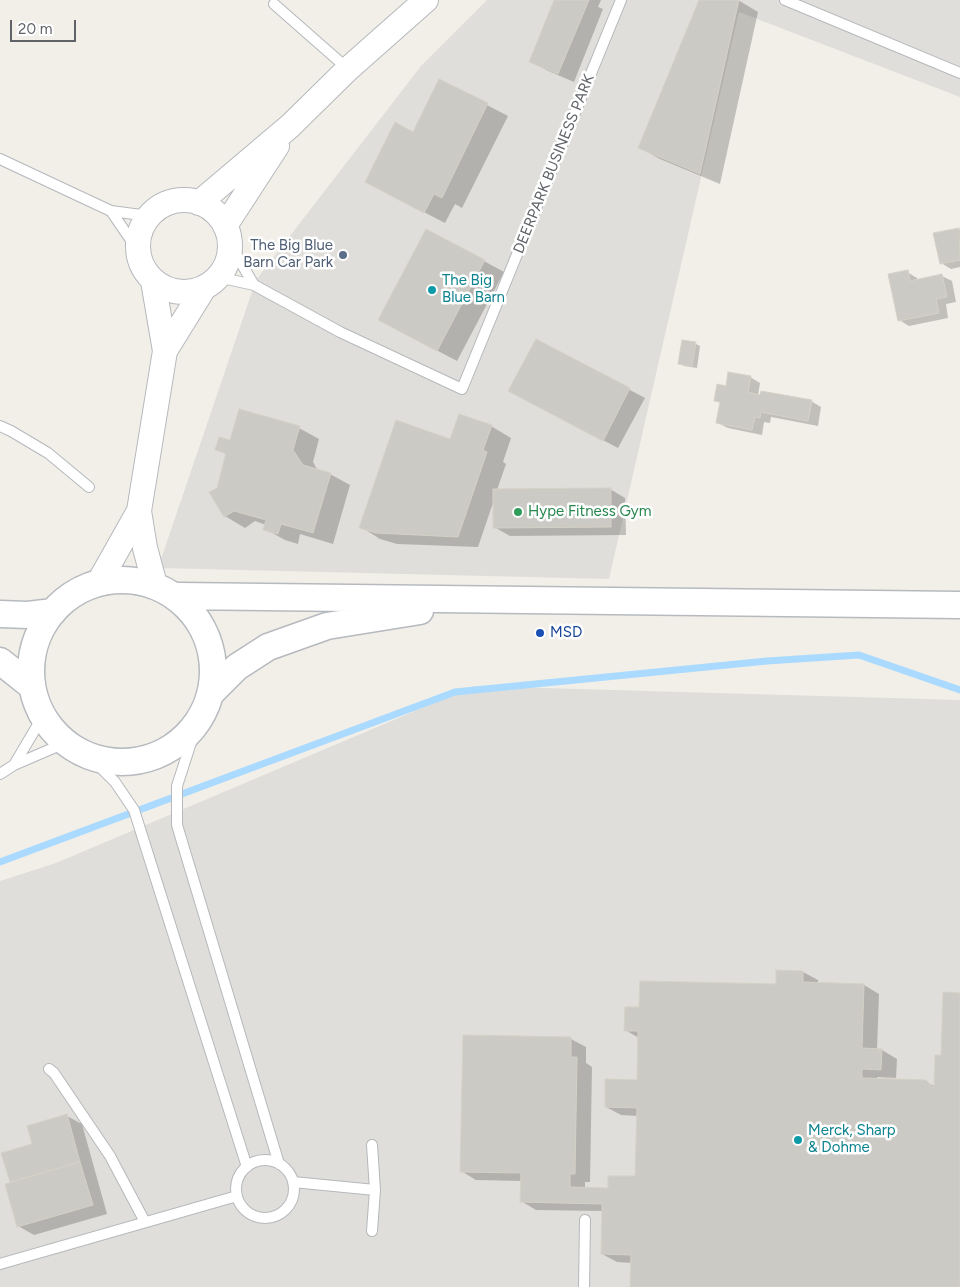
<!DOCTYPE html>
<style>
body{margin:0}
#map{position:relative;width:960px;height:1287px;overflow:hidden;background:#f1efe8;font-family:Figtree,sans-serif}
canvas{display:block}
.scale{position:absolute;left:10px;top:20px;width:66px;height:22px;box-sizing:border-box;border:2px solid #5f6368;border-top:0;padding-left:6px;font-size:15px;line-height:18px;white-space:nowrap;color:#5f6368;-webkit-text-stroke:4px #fff;paint-order:stroke}
</style>
<div id="map">
<canvas width="960" height="1287"></canvas>
<div class="scale">20 m</div>
</div>
<script>
const g = document.querySelector('canvas').getContext('2d');
g.lineJoin = 'round';
function paint(path, color) {
  g.fillStyle = color;
  g.fill(path, 'evenodd');
}
function toPath(rows) {
  const path = new Path2D();
  for (const r of rows) {
    if (r.length === 3) {
      path.moveTo(r[0] + r[2], r[1]);
      path.arc(r[0], r[1], r[2], 0, 2 * Math.PI);
      continue;
    }
    path.moveTo(r[0], r[1]);
    for (let i = 2; i < r.length; i += 2) path.lineTo(r[i], r[i + 1]);
  }
  return path;
}
function strokePath(path, color, width, dash) {
  g.strokeStyle = color;
  g.lineWidth = width;
  g.lineCap = dash ? 'butt' : 'round';
  g.setLineDash(dash || []);
  g.stroke(path);
}
function write(font, color, halo, rows, align = 'center') {
  g.font = font + ' Figtree,sans-serif';
  g.lineWidth = 5;
  g.setLineDash([]);
  g.textBaseline = 'middle';
  g.strokeStyle = halo;
  g.fillStyle = color;
  for (const [text, x, y, turn = 0] of rows) {
    g.save();
    g.translate(x, y);
    g.rotate((+turn || 0) * Math.PI / 180);
    g.textAlign = isNaN(turn) ? turn : align;
    if (halo) g.strokeText(text, 0, 0);
    g.fillText(text, 0, 0);
    g.restore();
  }
}
const industrial = toPath([
 [487,0,960,0,960,97,739,12,609,579,158,568,256,280,421,66],
 [474,686,960,700,960,1287,0,1287,0,881,56,863]
]);
const shadow = toPath([
 [556,0,601,0,598,7,603,9,574,82,546,70,531,61],
 [701,0,738,0,758,12,720,184,660,159,640,148],
 [439,80,508,116,462,208,455,204,445,223,366,182,413,133],
 [958,229,960,230,960,267,951,269,941,263],
 [484,261,504,272,457,361,400,331],
 [907,272,917,278,918,280,942,276,952,281,956,302,946,304,948,318,909,326,899,320],
 [536,340,645,398,618,448,525,399],
 [696,344,700,346,697,368,684,366,679,363],
 [750,377,760,383,758,395,811,401,821,407,818,426,771,417,770,423,764,422,762,435,728,428,718,423,721,403,715,400,727,388],
 [491,426,511,438,503,462,506,464,497,490,610,489,625,498,626,535,510,536,494,527,494,500,478,547,397,544,380,539,361,527,451,441],
 [299,428,319,439,313,462,318,471,330,474,350,485,333,544,300,534,298,544,285,540,265,529,266,525,255,521,245,528,225,516,218,489,227,455,217,449,231,442],
 [803,972,818,980,818,984,864,985,879,994,877,1050,882,1050,897,1059,896,1078,877,1077,877,1080,925,1081,936,1087,942,1056,960,994,960,1287,631,1287,632,1263,617,1262,602,1254,603,1211,536,1210,521,1201,522,1181,476,1180,461,1171,571,1039,586,1047,586,1063,592,1067,590,1182,585,1182,585,1189,610,1189,637,1178,638,1116,621,1115,606,1107,638,1081,639,1038,625,1030,640,1008,777,985],
 [67,1116,82,1124,107,1214,34,1235,18,1226,11,1183,3,1154,34,1145]
]);
const stream = toPath([
 [0,862,455,692,767,661,859,655,960,690]
]);
const building = toPath([
 [554,0,589,0,558,74,529,62,554,0],
 [699,0,739,0,700,174,638,148,699,0],
 [439,79,488,103,442,198,434,194,424,213,365,182,395,122,413,132,439,79],
 [959,228,960,260,940,264,933,233,959,228],
 [426,229,485,260,437,351,378,320,426,229],
 [908,270,910,281,942,274,947,297,936,299,939,313,898,321,888,274,908,270],
 [536,339,630,388,603,441,508,391,536,339],
 [682,340,696,342,692,366,678,364,682,340],
 [728,372,751,376,748,392,760,395,761,391,812,400,808,421,761,412,760,418,755,417,752,430,716,423,720,402,714,401,717,384,726,386,728,372],
 [239,409,300,426,293,450,303,465,331,473,313,533,281,524,278,534,270,532,263,530,266,520,234,511,224,517,209,492,217,488,226,453,215,450,219,437,230,440,239,409],
 [459,414,492,425,483,450,487,452,458,537,376,533,359,528,396,420,450,439,459,414],
 [611,488,611,527,493,528,493,489,611,488],
 [776,970,803,971,803,982,864,984,862,1048,882,1049,881,1070,862,1069,862,1078,926,1080,934,1088,935,1055,941,1055,943,992,960,993,960,1287,630,1287,631,1255,601,1254,602,1204,520,1202,521,1173,460,1172,463,1035,571,1037,571,1057,577,1057,575,1174,570,1174,570,1187,608,1188,608,1176,635,1176,637,1108,605,1107,605,1079,637,1080,638,1031,624,1031,625,1007,639,1007,640,981,776,984,776,970],
 [67,1114,80,1162,10,1182,1,1153,32,1144,27,1126,67,1114],
 [80,1162,93,1205,17,1227,5,1184,80,1162]
]);
const service = toPath([
 [785,0,960,73],
 [274,4,348,69],
 [0,159,111,211,149,216],
 [111,211,137,249],
 [230,244,254,285],
 [218,277,254,285,340,332,462,389,621,0],
 [0,426,11,431,48,453,89,487],
 [196,727,177,786,177,825,279,1164],
 [91,758,115,782,134,810,247,1167],
 [14,765,43,716],
 [0,774,14,765,65,743],
 [49,1069,54,1073,110,1156,145,1222],
 [265,1189,29],
 [293,1182,375,1190,372,1145],
 [372,1231,375,1190],
 [0,1264,237,1196],
 [584,1287,585,1220]
]);
const tertiary = toPath([
 [184,246,46],
 [199,203,290,126,348,69,426,0],
 [225,226,277,146],
 [153,281,165,351,139,511,145,548,155,585],
 [165,351,204,288],
 [99,582,139,511]
]);
const secondary = toPath([
 [122,671,91],
 [178,596,960,605],
 [0,614,28,615,53,612],
 [0,661,29,684],
 [211,693,237,667,268,647,327,626,420,611]
]);
const markers = [
 [343,255,5,"#5c6f8a"],
 [432,290,5,"#0f9aa8"],
 [518,512,5,"#2e9e5b"],
 [540,633,5,"#1a4fb4"],
 [798,1140,5,"#0f9aa8"]
];
const streetNames = [
 ["DEERPARK BUSINESS PARK",554,164,-68]
];
const serviceNames = [
 ["The Big Blue",333,246],
 ["Barn Car Park",333,263]
];
const cultureNames = [
 ["The Big",442,281],
 ["Blue Barn",442,298],
 ["Merck, Sharp",808,1131],
 ["& Dohme",808,1148]
];
const leisureNames = [
 ["Hype Fitness Gym",528,512]
];
const transitNames = [
 ["MSD",550,633]
];
paint(industrial, '#e0deda');
paint(shadow, '#0003');
strokePath(stream, '#aadaff', 7);
paint(building, '#cccac5');
strokePath(building, '#d6d1c6', 1);
strokePath(service, '#b5b8bc', 12);
strokePath(tertiary, '#b5b8bc', 26);
strokePath(secondary, '#b6babf', 29);
strokePath(service, '#fff', 10);
strokePath(tertiary, '#fff', 24);
strokePath(secondary, '#fff', 26);
for (const [x, y, r, color] of markers) {
  const dot = new Path2D();
  dot.arc(x, y, r, 0, 2 * Math.PI);
  g.fillStyle = color;
  g.fill(dot);
  strokePath(dot, '#fff', 2);
}
write('15px', '#5f6368', '#fff', streetNames);
write('15px', '#4e5e75', '#fff', serviceNames, 'right');
write('15px', '#0d838f', '#fff', cultureNames, 'left');
write('15px', '#27864d', '#fff', leisureNames, 'left');
write('15px', '#164399', '#fff', transitNames, 'left');
</script>
